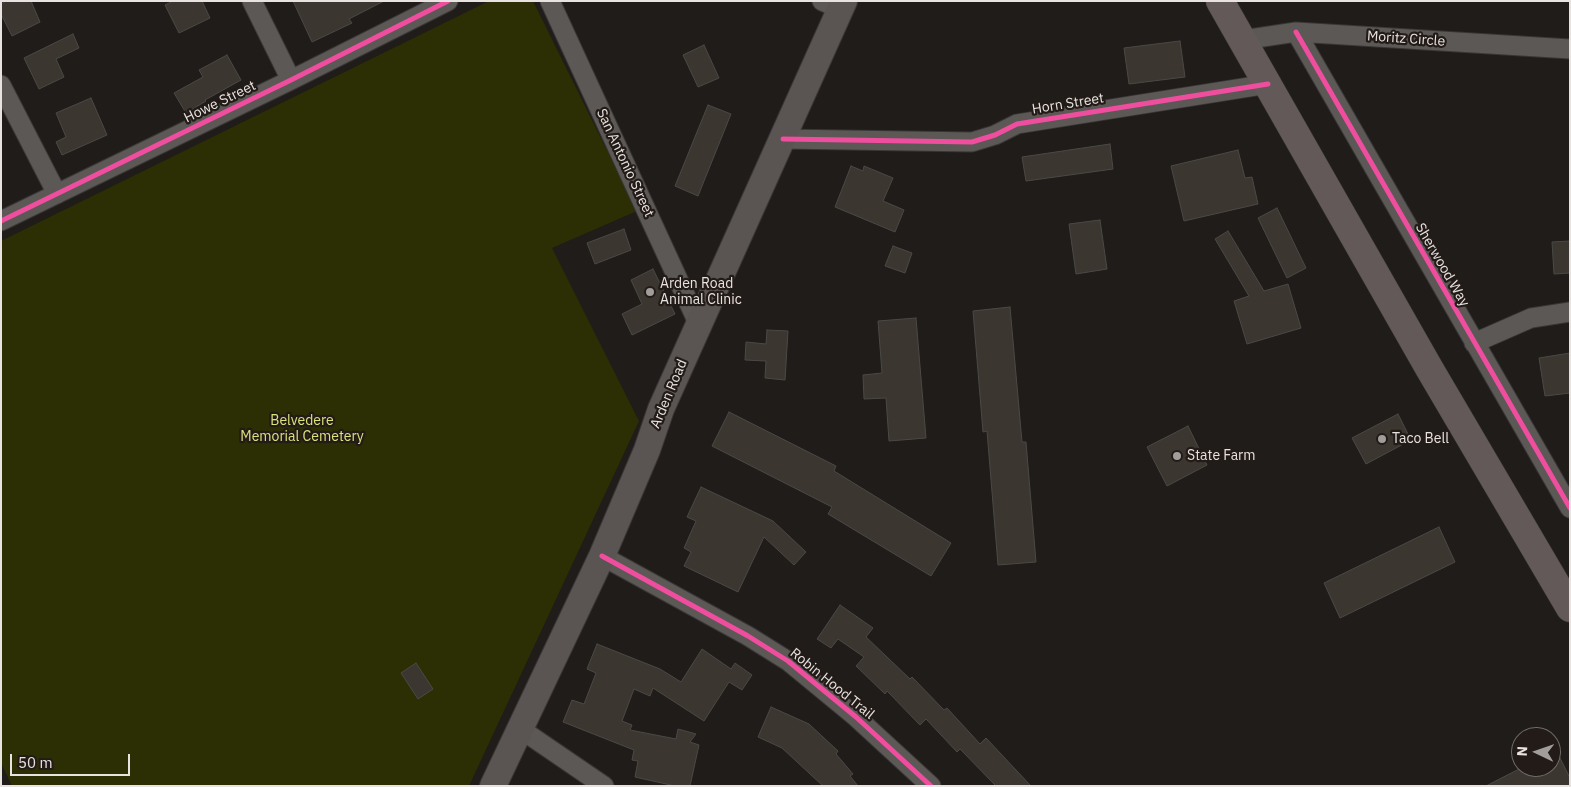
<!DOCTYPE html>
<style>
body{margin:0}
#map{position:relative;width:1571px;height:787px;overflow:hidden;background:#1f1c1a;font-family:"IBM Plex Sans",sans-serif}
canvas{display:block}
.frame{position:absolute;inset:0;border:2px solid #e8e3e0;pointer-events:none}
.north{position:absolute;left:1511px;top:727px;width:50px;height:50px;box-sizing:border-box;background:#221b17;border:1px solid #716b67;border-radius:50%;rotate:273deg;font-size:14px;font-weight:700;line-height:20px;text-align:center;color:#e8e3e0}
.north::after{content:'';display:block;margin:auto;width:18px;height:22px;background:#a29d9b;clip-path:polygon(50% 0,100% 100%,50% 72%,0 100%)}
.scale{position:absolute;left:10px;top:754px;width:120px;height:22px;box-sizing:border-box;border:2px solid #e8e3e0;border-top:0;padding-left:6px;font-size:15px;line-height:18px;white-space:nowrap;color:#e8e3e0;-webkit-text-stroke:4px #221b17;paint-order:stroke}
</style>
<div id="map">
<canvas width="1571" height="787"></canvas>
<div class="frame"></div>
<div class="north">N</div>
<div class="scale">50 m</div>
</div>
<script>
const g = document.querySelector('canvas').getContext('2d');
g.lineJoin = 'round';
function paint(path, color) {
  g.fillStyle = color;
  g.fill(path, 'evenodd');
}
function toPath(rows) {
  const path = new Path2D();
  for (const r of rows) {
    path.moveTo(r[0], r[1]);
    for (let i = 2; i < r.length; i += 2) path.lineTo(r[i], r[i + 1]);
  }
  return path;
}
function strokePath(path, color, width, dash) {
  g.strokeStyle = color;
  g.lineWidth = width;
  g.lineCap = dash ? 'butt' : 'round';
  g.setLineDash(dash || []);
  g.stroke(path);
}
function write(font, color, halo, rows, align = 'center') {
  g.font = font + ' "IBM Plex Sans",sans-serif';
  g.lineWidth = 4.5;
  g.setLineDash([]);
  g.textBaseline = 'middle';
  g.strokeStyle = halo;
  g.fillStyle = color;
  for (const [text, x, y, turn = 0] of rows) {
    g.save();
    g.translate(x, y);
    g.rotate((+turn || 0) * Math.PI / 180);
    g.textAlign = isNaN(turn) ? turn : align;
    if (halo) g.strokeText(text, 0, 0);
    g.fillText(text, 0, 0);
    g.restore();
  }
}
const green = toPath([
 [489,1,533,1,637,211,552,248,639,421,469,786,12,786,1,763,1,241]
]);
const building = toPath([
 [6,1,31,1,40,22,12,36,1,14,1,4,6,1],
 [173,1,202,1,210,18,179,33,165,5,173,1],
 [293,1,384,1,349,19,352,23,312,42,293,1],
 [73,34,79,48,56,59,64,77,39,89,24,58,73,34],
 [1180,41,1185,77,1129,84,1124,48,1180,41],
 [704,45,719,78,698,87,683,55,704,45],
 [227,55,241,80,205,100,206,101,186,113,174,93,203,77,199,70,227,55],
 [91,98,107,135,62,155,56,142,66,137,56,113,91,98],
 [708,105,731,114,698,196,675,186,708,105],
 [1110,144,1113,169,1026,181,1022,157,1110,144],
 [1238,150,1245,178,1252,177,1258,204,1184,221,1171,166,1238,150],
 [851,166,863,171,864,166,893,178,883,201,904,210,895,232,835,207,851,166],
 [1277,208,1306,268,1287,278,1258,218,1277,208],
 [1100,220,1107,269,1076,274,1069,224,1100,220],
 [624,229,631,250,595,264,587,243,624,229],
 [1228,231,1264,291,1288,284,1301,328,1247,344,1234,301,1249,296,1215,239,1228,231],
 [1570,241,1570,273,1554,274,1552,242,1570,241],
 [893,246,912,253,905,273,885,266,893,246],
 [653,269,675,314,632,335,622,314,642,304,631,280,653,269],
 [1010,307,1022,442,1026,442,1036,562,998,565,987,431,983,432,973,311,1010,307],
 [916,318,926,438,889,441,886,398,864,399,863,375,882,373,878,321,916,318],
 [767,330,788,331,785,380,765,378,766,361,745,360,746,342,766,344,767,330],
 [1570,353,1570,393,1545,396,1539,358,1570,353],
 [729,412,836,466,834,471,951,543,931,576,828,514,832,507,712,446,729,412],
 [1398,414,1411,440,1366,464,1352,438,1398,414],
 [1188,426,1207,465,1167,486,1147,447,1188,426],
 [701,487,773,521,806,552,794,565,764,537,738,592,684,566,691,552,684,548,696,521,687,517,701,487],
 [1439,527,1455,562,1340,618,1324,583,1439,527],
 [840,605,873,628,866,637,910,679,912,677,944,710,947,708,980,744,986,738,1031,786,996,786,960,749,957,752,926,719,920,725,887,691,885,694,856,666,864,657,838,639,831,648,817,639,840,605],
 [597,644,660,669,681,682,702,649,731,669,735,663,752,675,742,690,729,682,704,721,653,688,650,696,634,689,622,721,632,725,630,730,676,739,678,729,696,734,690,742,699,745,690,786,675,786,635,777,638,761,632,760,634,750,563,722,572,700,584,704,596,673,587,669,597,644],
 [416,663,433,689,418,699,401,673,416,663],
 [771,707,809,724,838,751,836,754,853,774,850,776,858,786,823,786,782,748,758,737,771,707],
 [1551,740,1570,778,1570,786,1486,786,1523,767,1551,767,1551,740]
]);
const minor = toPath([
 [252,1,291,80],
 [550,1,699,325],
 [822,1,841,9],
 [1296,32,1570,508],
 [1243,40,1296,32,1570,49],
 [1,85,57,194],
 [783,139,972,142,995,135,1017,124,1268,84],
 [1,221,291,80,448,1],
 [1474,343,1531,318,1570,312],
 [602,556,748,636,788,661,856,717,931,786],
 [519,728,604,786]
]);
const secondary = toPath([
 [493,786,602,556,647,450,661,409,844,1]
]);
const primary = toPath([
 [1220,1,1429,368,1570,608]
]);
const cycleway = toPath([
 [1296,32,1570,508],
 [783,139,972,142,995,135,1017,124,1268,84],
 [1,221,291,80,448,1],
 [602,556,748,636,788,661,856,717,931,786]
]);
const markers = [
 [650,292,5,"#a29d9b"],
 [1382,439,5,"#a29d9b"],
 [1177,456,5,"#a29d9b"]
];
const streetNames = [
 ["Moritz Circle",1406,39,4],
 ["Howe Street",220,102,-26],
 ["Horn Street",1068,104,-9],
 ["San Antonio Street",625,163,65],
 ["Sherwood Way",1442,265,60],
 ["Arden Road",669,394,-67],
 ["Robin Hood Trail",832,684,39]
];
const poiNames = [
 ["Arden Road",660,284],
 ["Animal Clinic",660,300],
 ["Taco Bell",1392,439],
 ["State Farm",1187,456]
];
const parkNames = [
 ["Belvedere",302,421],
 ["Memorial Cemetery",302,437]
];
paint(green, '#2c2e04');
paint(building, '#3b362f');
strokePath(building, '#4b4946', 1);
strokePath(minor, '#393635', 21);
strokePath(secondary, '#393635', 28);
strokePath(primary, '#393635', 29);
strokePath(minor, '#5b5856', 19);
strokePath(secondary, '#5a5452', 26);
strokePath(primary, '#625958', 28);
strokePath(cycleway, '#ef4d9e', 5);
for (const [x, y, r, color] of markers) {
  const dot = new Path2D();
  dot.arc(x, y, r, 0, 2 * Math.PI);
  g.fillStyle = color;
  g.fill(dot);
  strokePath(dot, '#221b17', 2);
}
write('14px', '#e8e3e0', '#221b17', streetNames);
write('14px', '#e8e3e0', '#221b17', poiNames, 'left');
write('14px', '#dae279', '#221b17', parkNames);
</script>
